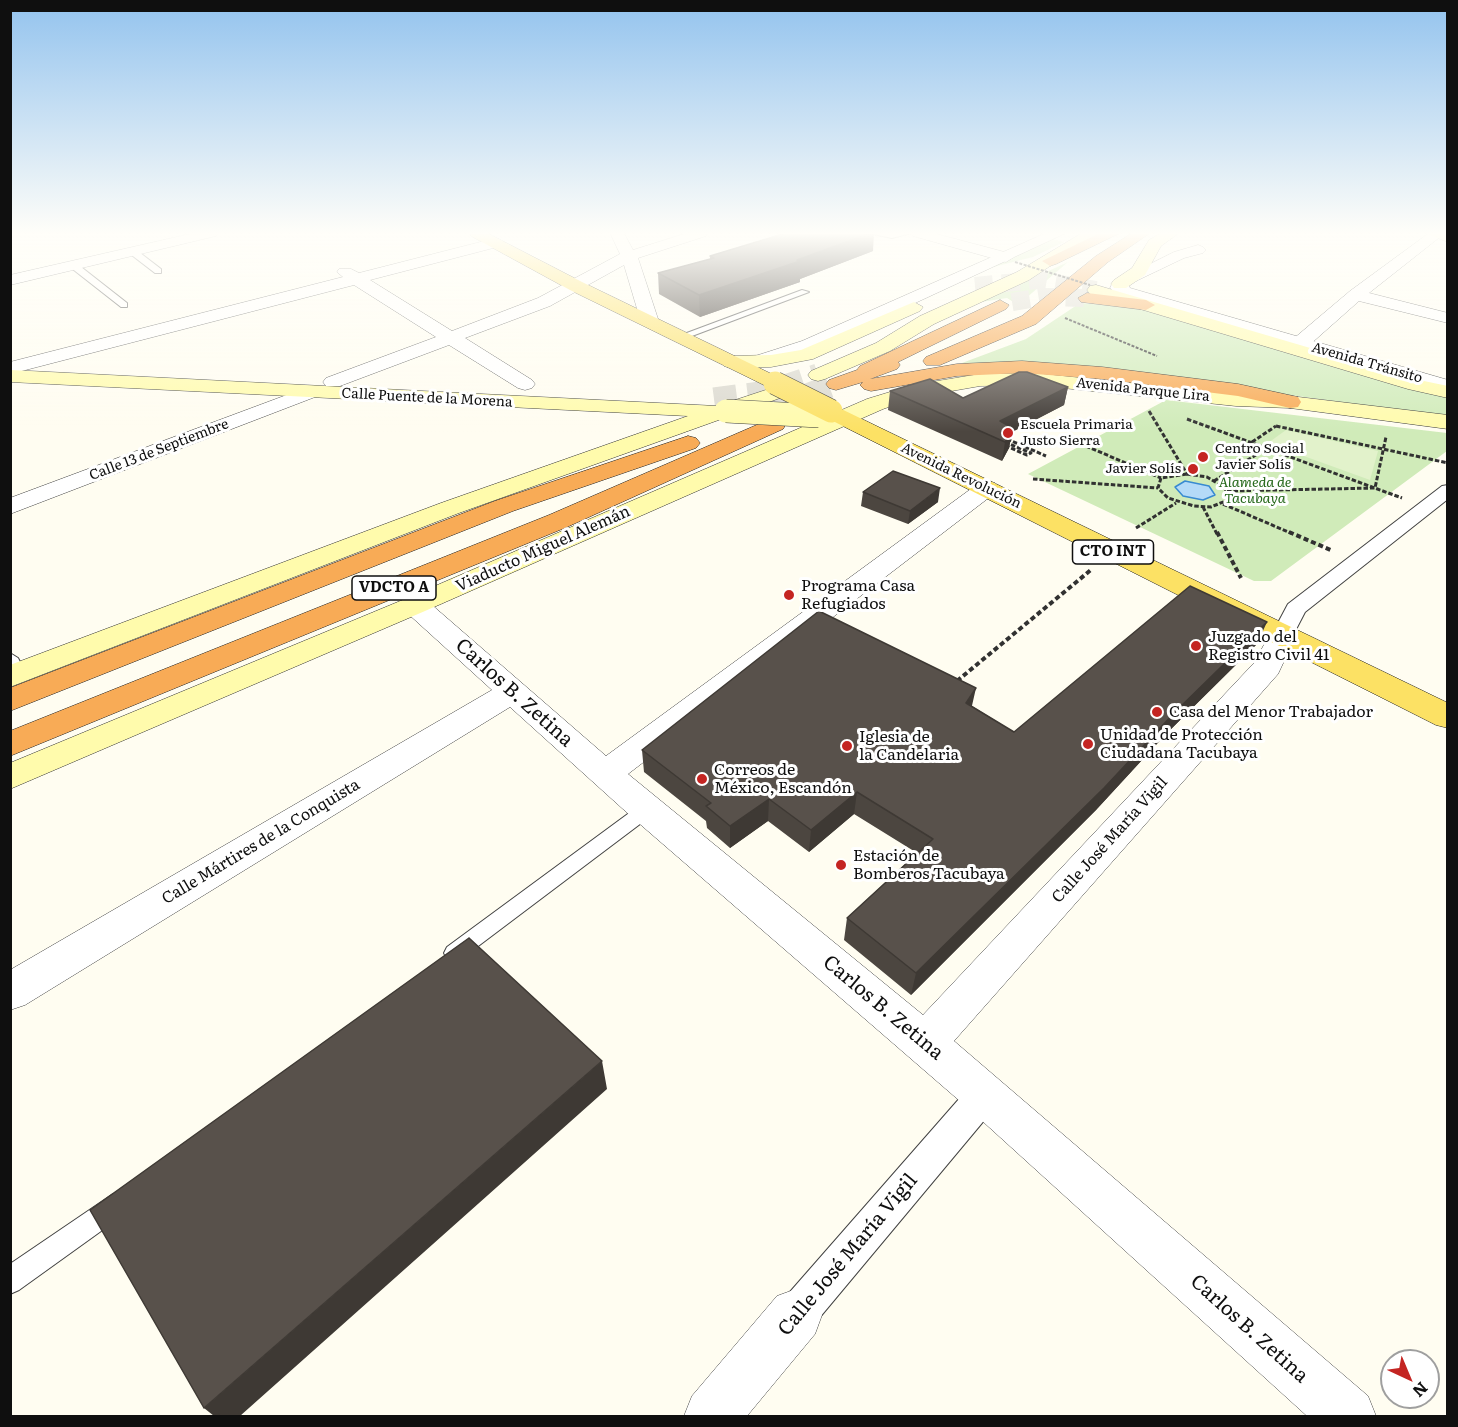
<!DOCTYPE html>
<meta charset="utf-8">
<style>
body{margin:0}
#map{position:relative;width:1458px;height:1427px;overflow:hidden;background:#fffdf1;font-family:Literata,serif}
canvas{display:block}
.frame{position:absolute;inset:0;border:12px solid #0f0f0f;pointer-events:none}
.north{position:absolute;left:1380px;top:1349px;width:60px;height:60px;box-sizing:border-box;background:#fff;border:2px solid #9f9f9f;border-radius:50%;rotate:136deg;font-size:16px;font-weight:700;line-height:24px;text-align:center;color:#0f0f0f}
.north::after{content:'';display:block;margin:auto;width:21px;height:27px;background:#c42522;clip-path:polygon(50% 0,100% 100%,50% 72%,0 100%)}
</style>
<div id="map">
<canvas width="1458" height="1427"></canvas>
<div class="frame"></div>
<div class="north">N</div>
</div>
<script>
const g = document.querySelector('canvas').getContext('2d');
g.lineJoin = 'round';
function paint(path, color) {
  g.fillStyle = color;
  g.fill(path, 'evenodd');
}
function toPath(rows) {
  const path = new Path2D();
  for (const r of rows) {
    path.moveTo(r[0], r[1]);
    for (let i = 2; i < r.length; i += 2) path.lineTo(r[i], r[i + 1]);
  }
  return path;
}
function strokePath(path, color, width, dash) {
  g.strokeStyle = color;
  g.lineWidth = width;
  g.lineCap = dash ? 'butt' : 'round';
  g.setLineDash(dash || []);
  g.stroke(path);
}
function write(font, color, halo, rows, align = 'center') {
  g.font = font + ' Literata,serif';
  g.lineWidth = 6;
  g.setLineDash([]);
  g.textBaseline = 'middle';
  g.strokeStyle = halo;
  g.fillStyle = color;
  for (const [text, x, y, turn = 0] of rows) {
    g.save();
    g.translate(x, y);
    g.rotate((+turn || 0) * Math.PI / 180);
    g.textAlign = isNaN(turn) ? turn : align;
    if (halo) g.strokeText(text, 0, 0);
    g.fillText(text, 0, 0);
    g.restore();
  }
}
const green = toPath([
 [1052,239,1064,242,1033,257,989,268],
 [1068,262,1018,305,1007,298,981,302],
 [1080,303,1142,308,1447,396,1447,417,1098,368,962,363,1026,339],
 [1166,400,1447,433,1447,451,1271,581,1254,581,1028,474]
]);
const pitch = toPath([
 [1286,430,1378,451,1370,480,1268,443]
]);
const water = toPath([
 [1185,481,1209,486,1215,495,1203,500,1183,496,1175,487,1185,481]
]);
const secondaryTunnelFar1 = toPath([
 [975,286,1037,280,1096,290]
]);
const secondaryTunnel = toPath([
 [714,399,767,392,818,375]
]);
const motorwayTunnelFar1 = toPath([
 [1012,302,1042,297,1087,298]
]);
const motorwayTunnel = toPath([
 [776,407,836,384]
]);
const pathFar2 = toPath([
 [1065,318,1157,356]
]);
const pathFar1 = toPath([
 [1149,411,1187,474],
 [1187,419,1402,498],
 [1276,426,1448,463],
 [1007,439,1046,456],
 [1074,441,1161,478],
 [1005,442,1031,453,1027,455,1006,446],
 [1252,442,1276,426],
 [1187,474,1207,477,1222,486,1227,491,1228,500,1211,507,1194,506,1168,498,1158,488,1161,478,1187,474],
 [1033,479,1158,488],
 [1214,481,1267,448],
 [1227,491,1375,488,1386,437],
 [1223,504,1293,534],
 [1203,507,1217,534],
 [1136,528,1176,503]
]);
const path = toPath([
 [1217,532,1241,578],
 [1289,532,1333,551],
 [957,681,1092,569]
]);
const service = toPath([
 [868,233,892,234,911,233,892,238,868,233],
 [129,249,135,249,161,269,161,273,155,273,129,253,129,249],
 [70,263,76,263,127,303,127,307,121,307,70,267,70,263],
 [802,290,809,292,684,339,676,337,802,290],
 [10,653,18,658,26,674,24,678,18,679,10,675,10,653],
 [646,803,652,805,655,810,652,815,461,959,454,962,447,959,444,953,447,947,640,805,646,803],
 [113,1194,122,1198,126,1207,122,1216,19,1290,10,1294,10,1264,113,1194]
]);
const pedestrian = toPath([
 [1448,485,1448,499,1305,612,1290,641,1274,641,1271,636,1288,604,1442,486,1448,485],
 [985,1078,997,1083,1002,1094,997,1105,810,1329,796,1335,782,1329,776,1315,782,1301,973,1083,985,1078]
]);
const minor = toPath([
 [194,233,218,233,216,236,10,285,10,275,194,233],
 [610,233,624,233,633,250,687,233,708,233,706,236,638,258,659,322,656,326,650,327,641,322,624,265,550,306,465,338,532,380,535,384,532,388,525,390,518,388,449,345,340,386,326,386,323,382,326,378,436,337,354,285,10,374,10,362,343,277,337,272,339,269,351,269,359,273,496,238,501,240,504,243,501,246,370,280,452,331,538,298,620,254,610,233],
 [911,233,933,233,1012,254,1014,257,1006,262,913,236,911,233],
 [1429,233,1445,233,1369,293,1448,313,1448,323,1359,301,1306,348,1292,348,1290,344,1292,340,1350,291,1429,233],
 [1198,245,1203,247,1206,250,1203,253,1184,258,1136,281,1130,283,1122,278,1174,252,1198,245],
 [308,387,315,389,318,393,315,397,10,514,10,498,308,387],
 [987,481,995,483,999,488,995,493,628,774,923,1015,1254,663,1272,630,1282,627,1292,630,1296,636,1278,674,954,1041,1368,1396,1376,1416,1307,1416,969,1109,634,819,510,707,25,1005,10,1010,10,970,492,690,405,611,401,605,405,599,415,597,425,599,606,756,979,483,987,481],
 [796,1289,815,1296,822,1315,815,1334,747,1416,684,1416,692,1396,777,1296,796,1289]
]);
const tertiary = toPath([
 [1046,233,1066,233,816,349,756,368,749,366,746,362,749,358,802,341,1046,233],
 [1120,279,1126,280,1130,288,1448,380,1448,393,1118,296,1110,288,1114,280,1120,279]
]);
const secondary = toPath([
 [1082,233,1100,233,1029,280,934,324,890,351,825,379,818,381,811,379,808,375,811,371,876,343,920,316,1017,272,1082,233],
 [1161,233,1179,233,1161,246,1145,275,1126,288,1114,288,1111,284,1114,280,1132,268,1149,240,1161,233],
 [1429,233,1448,233,1448,242,1432,236,1429,233],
 [1096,285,1419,380,1448,386,1448,398,1408,389,1090,294,1087,290,1090,286,1096,285],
 [914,302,923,307,920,311,813,359,771,367,731,368,724,366,721,362,724,358,731,356,771,355,801,350,914,302],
 [10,370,717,406,787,383,794,385,798,389,794,393,459,513,10,687,10,665,441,503,688,416,10,382,10,370],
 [1034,373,1236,394,1290,396,1448,415,1448,429,1290,408,1236,406,1034,385,980,386,917,397,883,409,425,611,10,789,10,763,405,599,867,399,913,385,980,374,1034,373]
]);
const primary = toPath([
 [469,233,487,233,582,282,782,379,785,383,782,387,775,389,768,387,570,290,471,236,469,233],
 [831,404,1448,703,1448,728,1436,725,823,416,820,411,823,406,831,404]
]);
const motorway = toPath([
 [1100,233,1120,233,1056,264,1050,266,1042,261,1100,233],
 [1132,233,1150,233,1108,262,1036,324,940,365,926,365,923,361,926,357,1022,316,1096,256,1132,233],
 [1087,293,1146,300,1155,305,1146,310,1081,302,1078,298,1087,293],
 [1000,300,1009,305,1006,309,898,362,900,365,897,369,870,379,957,364,1022,361,1102,367,1238,384,1298,397,1301,402,1298,407,1290,408,1238,396,1102,379,1022,373,957,376,871,391,864,389,860,385,863,382,836,390,829,388,826,384,829,380,857,370,860,366,1000,300],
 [775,417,783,419,786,424,783,429,567,527,10,756,10,731,549,515,775,417],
 [688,436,696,438,700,443,696,448,513,511,10,711,10,688,495,501,688,436]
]);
const pathBridge = toPath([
 [1015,262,1090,285]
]);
const secondaryBridge = toPath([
 [726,411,819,416]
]);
const primaryBridge = toPath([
 [775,383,831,411]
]);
const wall = toPath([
 [873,251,800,279,800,282,700,317,659,294,658,273,710,259,710,256],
 [1068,387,1064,405,1012,432,1009,448,1002,461,888,410,890,391,963,398],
 [863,492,938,502,908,524,861,506],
 [1257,644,1166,734,1096,810,911,995,844,940,847,918,917,853,854,814,809,852,768,821,730,848,707,828,706,821,644,772,642,750,972,706,1014,732]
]);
const shadedWall = toPath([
 [871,233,874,233,873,251,800,279,800,282,700,317,699,295],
 [1068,387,1064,405,1012,432,1009,448,1002,461,1005,442,1000,421],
 [940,488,938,502,908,524,910,511],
 [1267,622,1257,644,1166,734,1096,810,911,995,916,973,1175,712],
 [976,688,971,710,966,703],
 [857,792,854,814,809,852,811,830],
 [769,799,768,821,730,848,730,826],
 [602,1061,607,1089,240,1416,214,1416,204,1408]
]);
const building = toPath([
 [786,233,871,233,797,260,800,261,699,295,658,273,714,258,710,256,786,233],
 [1019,372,1027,372,1068,387,1000,421,1013,428,1005,442,890,391,930,379,963,398,1019,372],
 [893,471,940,488,910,511,863,492,893,471],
 [1190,586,1267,622,1175,712,1104,788,916,973,847,918,933,839,857,792,811,830,769,799,730,826,706,806,711,803,642,750,819,611,976,688,966,703,1014,732,1190,586],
 [469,938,602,1061,204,1408,90,1210,469,938]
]);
const markers = [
 [1008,433,6,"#c42522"],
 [1203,457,6,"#c42522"],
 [1193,469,6,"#c42522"],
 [789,595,6,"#c42522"],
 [1196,646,6,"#c42522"],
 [1157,712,6,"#c42522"],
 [1088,744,6,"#c42522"],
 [847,746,6,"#c42522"],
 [702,779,6,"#c42522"],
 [841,865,6,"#c42522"]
];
const farStreetnames = [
 ["Avenida Tránsito",1367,363,16],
 ["Avenida Parque Lira",1143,390,6],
 ["Calle Puente de la Morena",427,398,3],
 ["Calle 13 de Septiembre",159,450,-21],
 ["Avenida Revolución",961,476,26]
];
const farPoinames = [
 ["Escuela Primaria",1020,425],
 ["Justo Sierra",1020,441],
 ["Centro Social",1215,449],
 ["Javier Solís",1215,465],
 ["Javier Solís",1181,469,"right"]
];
const farParknames = [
 ["Alameda de",1255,483],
 ["Tacubaya",1255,499]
];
const shields = [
 [1113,552,81],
 [394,588,84]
];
const shieldNames = [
 ["CTO INT",1113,552],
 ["VDCTO A",394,588]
];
const streetNames = [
 ["Viaducto Miguel Alemán",543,549,-24],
 ["Calle José María Vigil",1110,840,-48],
 ["Calle Mártires de la Conquista",261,842,-31]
];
const poiNames = [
 ["Programa Casa",801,586],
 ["Refugiados",801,604],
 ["Juzgado del",1208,637],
 ["Registro Civil 41",1208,655],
 ["Casa del Menor Trabajador",1169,712],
 ["Unidad de Protección",1100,735],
 ["Ciudadana Tacubaya",1100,753],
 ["Iglesia de",859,737],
 ["la Candelaria",859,755],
 ["Correos de",714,770],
 ["México, Escandón",714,788],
 ["Estación de",853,856],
 ["Bomberos Tacubaya",853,874]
];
const nearStreetnames = [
 ["Carlos B. Zetina",514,693,42],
 ["Carlos B. Zetina",883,1008,40],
 ["Calle José María Vigil",848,1255,-50],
 ["Carlos B. Zetina",1249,1329,42]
];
paint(green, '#d0ebb9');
paint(pitch, '#e2f2cb');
paint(water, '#b4daf8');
strokePath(water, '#388ad1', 1.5);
strokePath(secondaryTunnelFar1, '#dbd9cf', 18, [18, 9]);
strokePath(secondaryTunnel, '#dbd9cf', 23, [23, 11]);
strokePath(motorwayTunnelFar1, '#dbd9cf', 18, [18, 9]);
strokePath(motorwayTunnel, '#dbd9cf', 23, [23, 11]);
strokePath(service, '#424242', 2);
strokePath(pedestrian, '#424242', 2);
strokePath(minor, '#424242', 1);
strokePath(tertiary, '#424242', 1);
strokePath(secondary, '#313131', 1);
strokePath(primary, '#202020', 1);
strokePath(motorway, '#202020', 1);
strokePath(pathFar2, '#313131', 2, [3, 1.5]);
strokePath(pathFar1, '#313131', 3, [4.5, 2]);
strokePath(path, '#313131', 4, [5, 3]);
paint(service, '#fff');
paint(pedestrian, '#fff');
paint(minor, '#fff');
paint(tertiary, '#fff');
paint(secondary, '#fffbac');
paint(primary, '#fce164');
paint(motorway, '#f8ab56');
strokePath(secondaryBridge, '#313131', 24, []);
strokePath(primaryBridge, '#202020', 24, []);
strokePath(pathBridge, '#313131', 2, [3, 1.5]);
strokePath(secondaryBridge, '#fffbac', 23);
strokePath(primaryBridge, '#fce164', 23);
paint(wall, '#4c4640');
paint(shadedWall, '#3e3934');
paint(building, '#58514b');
strokePath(building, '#3e3934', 1.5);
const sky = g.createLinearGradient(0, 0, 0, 432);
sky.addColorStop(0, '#93c3ee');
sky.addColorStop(0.54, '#fffef9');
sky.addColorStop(1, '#fffef900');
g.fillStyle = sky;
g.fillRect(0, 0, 1458, 432);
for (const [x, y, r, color] of markers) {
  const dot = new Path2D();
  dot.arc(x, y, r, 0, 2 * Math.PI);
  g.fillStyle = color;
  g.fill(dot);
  strokePath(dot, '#fff', 2);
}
write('14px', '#0f0f0f', '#fff', farStreetnames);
write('14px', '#0f0f0f', '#fff', farPoinames, 'left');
write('italic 14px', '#27691c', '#fff', farParknames);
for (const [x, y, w] of shields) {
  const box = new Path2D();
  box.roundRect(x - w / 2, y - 12, w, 24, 4.5);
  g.fillStyle = '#fff';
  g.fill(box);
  strokePath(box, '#0f0f0f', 1.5);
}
write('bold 15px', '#0f0f0f', null, shieldNames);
write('16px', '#0f0f0f', '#fff', streetNames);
write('16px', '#0f0f0f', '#fff', poiNames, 'left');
write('20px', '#0f0f0f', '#fff', nearStreetnames);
</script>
